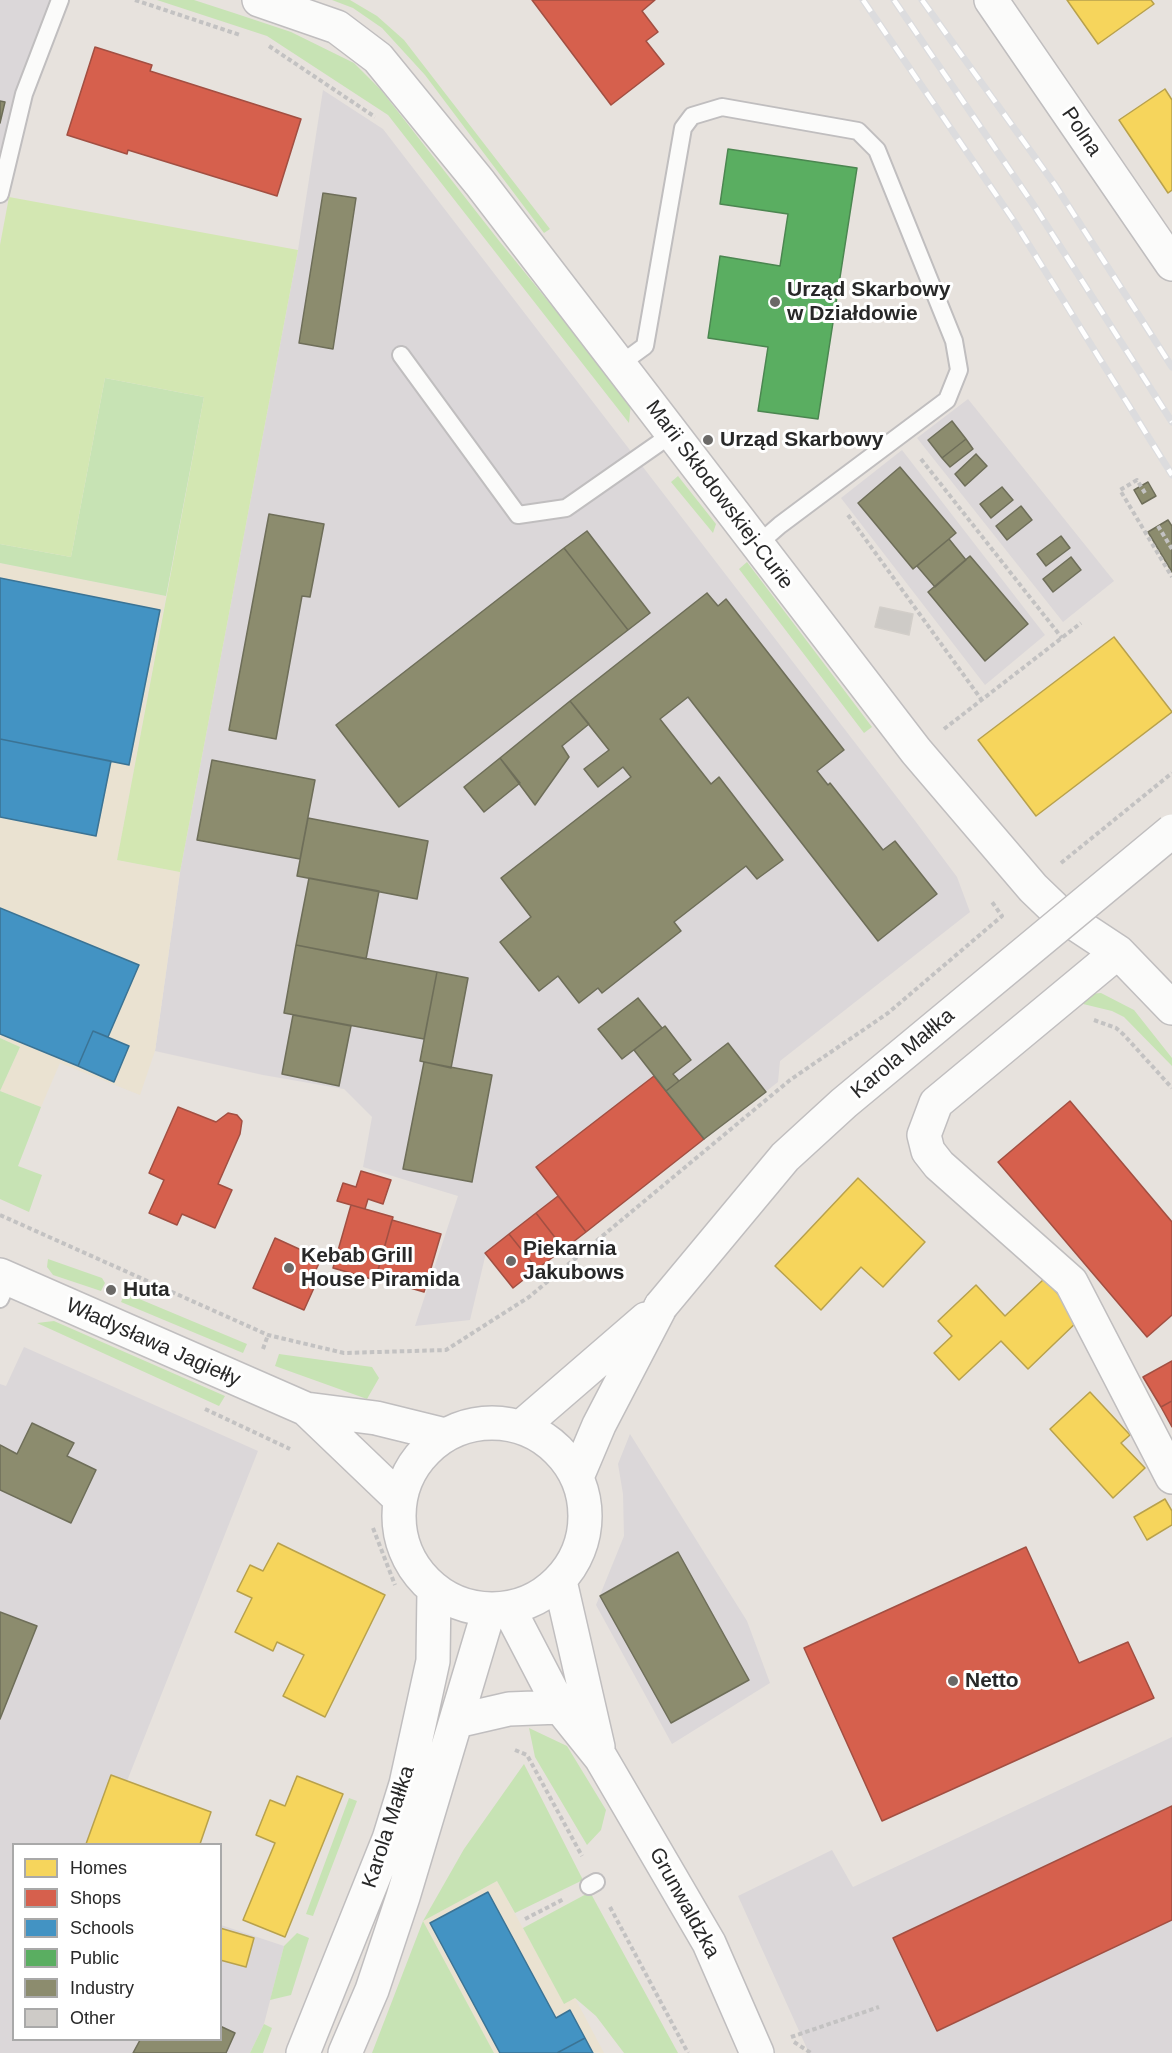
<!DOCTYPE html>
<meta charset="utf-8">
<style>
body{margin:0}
#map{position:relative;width:1172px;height:2053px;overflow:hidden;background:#e7e2dd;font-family:Arial,sans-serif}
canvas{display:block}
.legend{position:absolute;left:12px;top:1843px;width:210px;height:198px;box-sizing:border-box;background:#fff;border:2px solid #a9a9a9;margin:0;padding:8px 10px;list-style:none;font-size:18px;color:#282828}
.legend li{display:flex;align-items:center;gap:12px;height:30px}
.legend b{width:30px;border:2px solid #a9a9a9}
</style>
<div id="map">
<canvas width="1172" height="2053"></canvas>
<ul class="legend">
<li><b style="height:16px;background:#f6d55c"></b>Homes</li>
<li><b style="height:16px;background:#d6604d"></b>Shops</li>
<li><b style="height:16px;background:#4393c3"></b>Schools</li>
<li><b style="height:16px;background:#5aae61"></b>Public</li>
<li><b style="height:16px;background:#8c8c6e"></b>Industry</li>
<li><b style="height:16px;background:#cecbc7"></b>Other</li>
</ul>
</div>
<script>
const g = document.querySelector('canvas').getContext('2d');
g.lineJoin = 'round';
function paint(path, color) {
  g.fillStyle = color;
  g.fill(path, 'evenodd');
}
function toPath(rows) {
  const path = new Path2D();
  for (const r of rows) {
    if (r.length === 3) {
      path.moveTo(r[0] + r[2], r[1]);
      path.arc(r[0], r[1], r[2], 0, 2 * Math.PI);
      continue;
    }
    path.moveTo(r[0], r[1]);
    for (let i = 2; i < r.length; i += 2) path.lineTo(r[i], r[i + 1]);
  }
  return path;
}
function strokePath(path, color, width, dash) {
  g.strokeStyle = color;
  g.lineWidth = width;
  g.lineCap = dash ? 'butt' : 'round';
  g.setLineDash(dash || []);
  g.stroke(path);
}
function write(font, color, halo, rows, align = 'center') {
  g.font = font + ' Arial,sans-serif';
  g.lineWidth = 6;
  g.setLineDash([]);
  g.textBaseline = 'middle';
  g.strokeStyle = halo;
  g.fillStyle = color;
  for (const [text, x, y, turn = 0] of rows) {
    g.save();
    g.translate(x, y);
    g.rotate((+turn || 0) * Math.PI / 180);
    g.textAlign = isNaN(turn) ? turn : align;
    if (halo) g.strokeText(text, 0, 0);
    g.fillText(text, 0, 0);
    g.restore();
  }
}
const industrial = toPath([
 [0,0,50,0,11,110,0,154],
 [323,90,383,129,916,822,957,877,970,912,780,1061,778,1082,586,1232,558,1196,486,1253,470,1320,415,1326,458,1196,363,1167,372,1117,344,1089,263,1075,155,1051,180,872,298,250],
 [968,399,1114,581,1063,622,917,438],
 [902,450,1045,635,985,685,841,498],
 [24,1347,258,1451,102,1844,14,1844,14,2040,220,2040,221,1925,284,1946,264,2024,250,2053,0,2053,0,1384,6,1386],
 [630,1434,747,1621,770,1683,672,1744,596,1605,624,1536,623,1494,618,1464],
 [1172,1737,1172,2053,809,2053,738,1896,832,1850,853,1887]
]);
const education = toPath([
 [0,563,166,596,117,860,180,872,155,1051,140,1095,60,1063,41,1107,0,1091,20,1047,0,1038],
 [497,1881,564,2003,575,1998,604,2053,494,2053,423,1921]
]);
const green = toPath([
 [157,0,194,0,234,13,291,32,354,63,381,90,500,242,631,403,629,423,388,115,267,36],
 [332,0,350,0,377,16,404,40,550,229,544,233,425,75,382,28,353,8],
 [105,378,204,397,166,596,0,563,0,544,71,557],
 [678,476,716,524,713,533,671,482],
 [747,562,872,727,864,733,739,569],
 [1101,993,1134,1010,1172,1058,1172,1066,1124,1017,1112,1011,1079,1003,1090,994],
 [0,1038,20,1047,0,1091,41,1107,18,1166,42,1175,29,1212,0,1199],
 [48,1259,102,1278,105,1283,101,1291,53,1275,47,1267],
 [125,1293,247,1344,243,1353,121,1302],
 [54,1321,225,1396,219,1406,37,1323],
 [279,1354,372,1367,379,1378,367,1399,275,1366],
 [529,1728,567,1746,606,1810,601,1830,587,1845,535,1757],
 [524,1764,583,1880,515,1913,497,1881,423,1921,494,2053,372,2053,423,1921,464,1849],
 [349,1798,357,1801,313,1916,306,1914],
 [590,1892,678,2053,624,2053,596,2016,575,1998,564,2004,523,1928],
 [297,1933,309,1938,291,1995,270,2000,284,1946],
 [264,2024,272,2028,263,2053,250,2053]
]);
const pitch = toPath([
 [9,197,298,250,180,872,117,860,204,397,105,378,71,557,0,544,0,245]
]);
const homes = toPath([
 [1067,0,1151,0,1154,4,1098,44,1067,0],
 [1165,89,1172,100,1172,190,1168,193,1119,120,1165,89],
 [1114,637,1172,712,1036,816,978,740,1114,637],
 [858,1178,925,1242,883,1287,861,1267,821,1310,775,1266,858,1178],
 [1044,1279,1081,1318,1028,1369,1001,1341,959,1380,934,1353,952,1336,938,1321,976,1285,1005,1316,1044,1279],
 [1090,1392,1130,1435,1121,1443,1145,1468,1113,1498,1050,1429,1090,1392],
 [1165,1499,1172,1511,1172,1525,1147,1540,1134,1517,1165,1499],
 [278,1543,385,1595,325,1717,283,1696,304,1655,277,1642,273,1651,235,1632,252,1598,237,1591,250,1565,263,1571,278,1543],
 [111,1775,211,1812,200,1844,86,1844,111,1775],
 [297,1776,343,1794,285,1937,243,1920,275,1843,256,1835,270,1800,285,1806,297,1776],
 [220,1928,254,1938,246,1967,220,1960,220,1928]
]);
const shops = toPath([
 [532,0,655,0,642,11,658,32,646,41,664,64,611,105,532,0],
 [95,47,152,65,150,71,301,119,277,196,128,150,127,154,67,135,95,47],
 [654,1076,704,1139,586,1232,536,1167,654,1076],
 [1070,1101,1172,1222,1172,1315,1147,1337,998,1162,1070,1101],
 [178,1107,216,1122,228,1113,237,1115,242,1121,240,1134,218,1184,232,1190,215,1228,182,1214,177,1225,149,1213,164,1180,149,1173,178,1107],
 [361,1171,391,1180,383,1204,368,1199,365,1209,337,1201,343,1183,356,1187,361,1171],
 [558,1196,586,1232,564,1249,536,1213,558,1196],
 [351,1205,393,1217,375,1280,333,1268,351,1205],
 [536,1213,564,1249,537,1269,509,1234,536,1213],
 [392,1220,441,1234,424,1292,376,1278,392,1220],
 [509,1234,537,1269,513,1288,485,1253,509,1234],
 [275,1238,321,1259,313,1276,318,1279,304,1310,253,1288,275,1238],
 [1172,1361,1172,1401,1161,1407,1143,1377,1172,1361],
 [1172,1401,1172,1427,1161,1407,1172,1401],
 [1026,1547,1079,1663,1128,1642,1154,1698,882,1821,804,1648,1026,1547],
 [1172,1806,1172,1920,937,2031,893,1938,1172,1806]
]);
const schools = toPath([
 [0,578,160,610,129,765,0,739,0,578],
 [0,739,111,761,96,836,0,817,0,739],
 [0,908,139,965,108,1037,93,1031,78,1066,0,1034,0,908],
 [93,1031,129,1046,114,1082,78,1066,93,1031],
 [488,1892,556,2018,570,2010,585,2038,557,2053,500,2053,430,1923,488,1892],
 [585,2038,593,2053,557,2053,585,2038]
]);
const public = toPath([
 [728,149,857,168,818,419,758,411,768,347,708,338,720,256,780,266,788,214,720,204,728,149]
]);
const industry = toPath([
 [0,101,5,102,0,123,0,101],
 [323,193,356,198,333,349,299,343,323,193],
 [952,421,966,439,942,458,928,440,952,421],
 [966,439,973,449,950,467,942,458,966,439],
 [976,454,987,466,965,486,955,474,976,454],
 [900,467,956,533,913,569,858,503,900,467],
 [1148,482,1156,496,1142,504,1134,490,1148,482],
 [1002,487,1013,500,991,518,980,504,1002,487],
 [1021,506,1032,520,1007,540,996,526,1021,506],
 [269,514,324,524,310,597,302,596,276,739,229,730,269,514],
 [1168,520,1172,526,1172,572,1148,532,1168,520],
 [587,531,650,613,628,630,564,548,587,531],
 [1061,536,1070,548,1046,566,1037,554,1061,536],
 [949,539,966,560,935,587,917,566,949,539],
 [564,548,628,630,399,807,336,725,564,548],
 [970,556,1028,624,985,661,928,592,970,556],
 [1071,557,1081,570,1053,592,1043,579,1071,557],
 [707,593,718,606,726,599,844,750,817,771,828,785,830,783,883,850,895,841,937,894,878,941,688,697,660,719,711,784,719,777,783,860,757,879,746,866,674,922,681,931,602,993,598,988,579,1003,558,976,539,991,500,942,531,917,501,878,631,777,623,767,598,787,584,769,609,750,570,701,707,593],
 [570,701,589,724,562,746,569,757,535,805,500,758,570,701],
 [500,758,520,783,484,812,464,787,500,758],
 [212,760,315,780,300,859,197,840,212,760],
 [308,818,428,841,417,899,297,876,308,818],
 [309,878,379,891,366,959,296,945,309,878],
 [296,945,437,972,424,1039,284,1013,296,945],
 [437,972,468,978,451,1068,420,1061,437,972],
 [638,998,662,1028,622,1059,598,1029,638,998],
 [293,1015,351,1026,339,1086,282,1074,293,1015],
 [665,1026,691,1060,673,1074,679,1081,666,1091,634,1050,665,1026],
 [728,1043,766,1092,704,1139,666,1091,728,1043],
 [424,1062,492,1075,472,1182,403,1169,424,1062],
 [32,1423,74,1443,67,1456,96,1470,71,1523,0,1490,0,1445,17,1454,32,1423],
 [678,1552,749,1680,671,1723,600,1596,678,1552],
 [0,1612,37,1626,0,1719,0,1612],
 [220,2026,235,2033,226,2053,133,2053,140,2040,220,2040,220,2026]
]);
const building = toPath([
 [880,607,913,614,909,635,875,627,880,607]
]);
const path = toPath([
 [135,0,240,35],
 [269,46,375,117],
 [921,459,1062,638],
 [1145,493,1137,480,1120,490,1172,577],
 [848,515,981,699],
 [1158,526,1172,549],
 [944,729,1081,623],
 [1061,863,1172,773],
 [1094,1020,1116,1028,1124,1035,1172,1088],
 [0,1215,268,1335,344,1353,446,1350,529,1297,790,1080,888,1013,1002,916,992,902],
 [263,1349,268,1335],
 [205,1409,290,1449],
 [373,1528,395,1585],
 [515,1750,527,1755,582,1856],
 [610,1907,688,2053],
 [525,1919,564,1899],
 [791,2037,879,2007],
 [794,2042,811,2053]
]);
const lane = toPath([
 [0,194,24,94,60,0],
 [401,355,518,515,566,508,672,434],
 [619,365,645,346,683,128,692,116,722,107,858,131,877,150,954,341,959,370,947,400,780,525,757,545],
 [0,1299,9,1279],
 [589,1886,596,1882]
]);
const street = toPath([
 [259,0,337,27,378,58,480,183,916,751,1033,888,1059,913,1118,952,1172,1008],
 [991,0,1172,264],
 [1118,952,936,1103,924,1135,928,1151,939,1165,1071,1282,1172,1477]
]);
const secondary = toPath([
 [0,1275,306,1409,376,1418,445,1435],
 [306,1409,400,1499],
 [492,1516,93],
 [521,1427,646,1319],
 [577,1477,599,1425,661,1306],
 [560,1581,598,1747],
 [509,1609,560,1707,601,1758,709,1943,757,2053],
 [457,1721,509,1709,560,1707],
 [303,2053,389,1839,406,1784,433,1661,434,1590],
 [345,2053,372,1990,403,1897,489,1610]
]);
const rail = toPath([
 [863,0,1014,221,1172,475],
 [894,0,1035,207,1172,422],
 [922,0,1055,185,1172,367]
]);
const secondaryBridge = toPath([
 [661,1306,785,1157,844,1103,1172,831]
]);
const markers = [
 [775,302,6,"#6b6967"],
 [708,440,6,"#6b6967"],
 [511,1261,6,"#6b6967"],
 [289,1268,6,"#6b6967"],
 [111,1290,6,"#6b6967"],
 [953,1681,6,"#6b6967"]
];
const streetNames = [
 ["Polna",1081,132,56],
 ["Marii Skłodowskiej-Curie",719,495,53],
 ["Karola Małłka",903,1054,-40],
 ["Władysława Jagiełły",153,1343,24],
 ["Karola Małłka",389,1827,-72],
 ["Grunwaldzka",684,1903,61]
];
const poiNames = [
 ["Urząd Skarbowy",787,290],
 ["w Działdowie",787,314],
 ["Urząd Skarbowy",720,440],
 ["Piekarnia",523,1249],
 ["Jakubows",523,1273],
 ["Kebab Grill",301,1256],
 ["House Piramida",301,1280],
 ["Huta",123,1290],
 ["Netto",965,1681]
];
paint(industrial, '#dbd7d9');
paint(education, '#eae2d1');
paint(green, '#c7e3b4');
paint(pitch, '#d3e7b2');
paint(homes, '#f6d55c');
strokePath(homes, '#b8a14c', 1.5);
paint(shops, '#d6604d');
strokePath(shops, '#a24f42', 1.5);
paint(schools, '#4393c3');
strokePath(schools, '#3b7394', 1.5);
paint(public, '#5aae61');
strokePath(public, '#4b8650', 1.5);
paint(industry, '#8c8c6e');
strokePath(industry, '#6e6e59', 1.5);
paint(building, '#cecbc7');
strokePath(building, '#d2cec9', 1.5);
strokePath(lane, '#c0bebf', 20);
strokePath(street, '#c0bebf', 36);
strokePath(secondary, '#c0bebf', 36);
strokePath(path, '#c3c2c2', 4, [4.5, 3]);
strokePath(lane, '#fbfbfa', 16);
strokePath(street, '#fbfbfa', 33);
strokePath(secondary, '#fbfbfa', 33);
strokePath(rail, '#dcdcde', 7);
strokePath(rail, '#fff', 4.5, [14]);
strokePath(secondaryBridge, '#c0bebf', 36, []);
strokePath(secondaryBridge, '#fbfbfa', 33);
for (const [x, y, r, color] of markers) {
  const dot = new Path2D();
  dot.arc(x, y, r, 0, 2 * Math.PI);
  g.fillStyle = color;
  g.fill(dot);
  strokePath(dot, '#fff', 2);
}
write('21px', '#282828', '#fff', streetNames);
write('bold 21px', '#282828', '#fff', poiNames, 'left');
</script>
